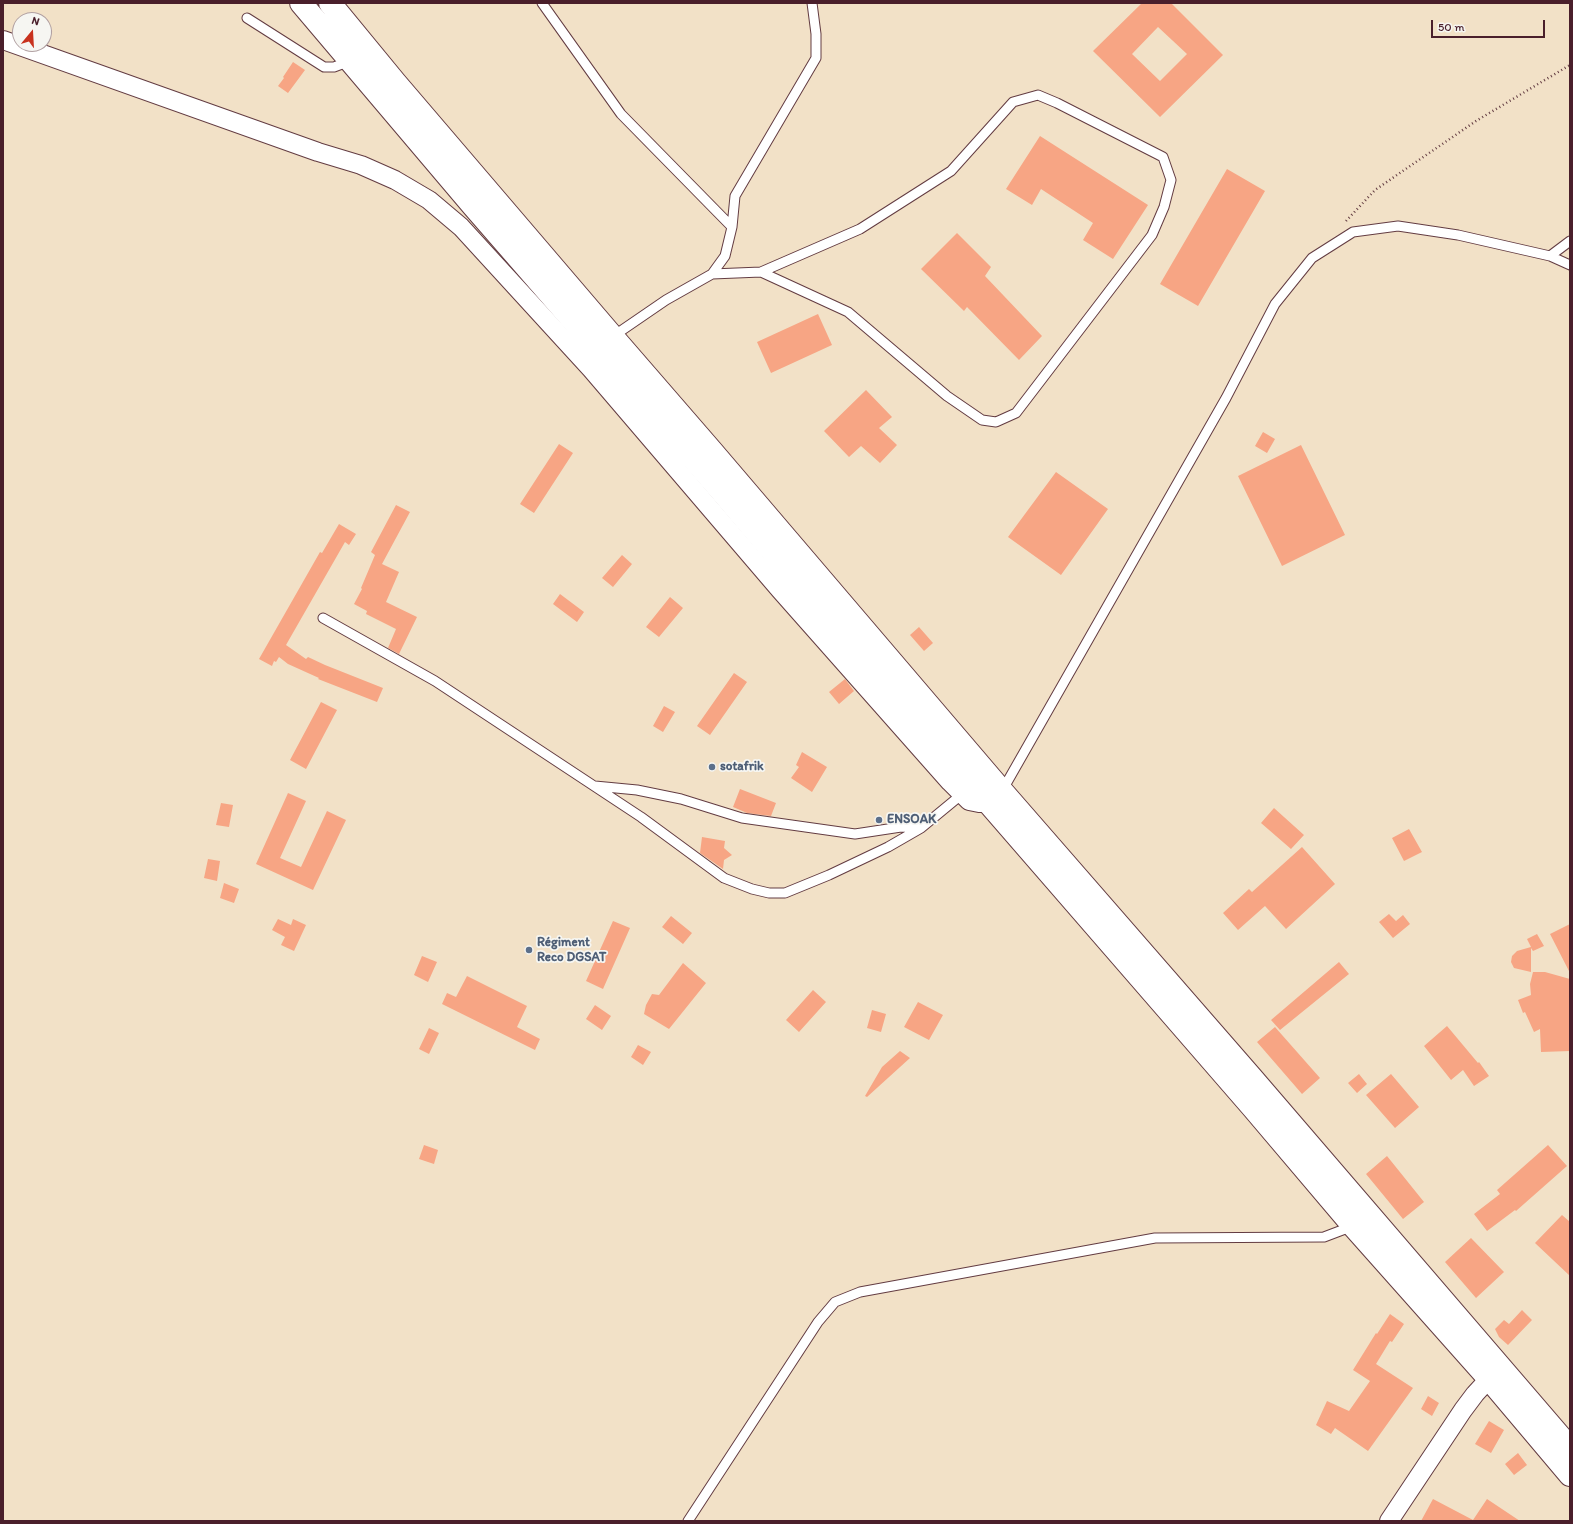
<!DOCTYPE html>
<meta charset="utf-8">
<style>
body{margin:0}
#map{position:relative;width:1573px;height:1524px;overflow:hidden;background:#f2e1c7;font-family:Itim,sans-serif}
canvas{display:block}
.frame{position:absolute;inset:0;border:4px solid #4a1f2b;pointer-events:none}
.north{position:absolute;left:12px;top:12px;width:40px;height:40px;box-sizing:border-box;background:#f6f6f2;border:1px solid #b1a0a2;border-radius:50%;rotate:18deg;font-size:11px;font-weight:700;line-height:16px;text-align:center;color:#4a1f2b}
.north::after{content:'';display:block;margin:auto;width:14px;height:18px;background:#c8321e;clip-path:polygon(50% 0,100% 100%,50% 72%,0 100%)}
.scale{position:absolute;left:1431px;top:20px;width:114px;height:18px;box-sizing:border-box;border:2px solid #4a1f2b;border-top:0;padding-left:5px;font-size:12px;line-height:14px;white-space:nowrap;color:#4a1f2b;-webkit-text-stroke:3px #f6f6f2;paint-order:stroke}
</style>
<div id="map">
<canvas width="1573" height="1524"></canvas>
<div class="frame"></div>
<div class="north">N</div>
<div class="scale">50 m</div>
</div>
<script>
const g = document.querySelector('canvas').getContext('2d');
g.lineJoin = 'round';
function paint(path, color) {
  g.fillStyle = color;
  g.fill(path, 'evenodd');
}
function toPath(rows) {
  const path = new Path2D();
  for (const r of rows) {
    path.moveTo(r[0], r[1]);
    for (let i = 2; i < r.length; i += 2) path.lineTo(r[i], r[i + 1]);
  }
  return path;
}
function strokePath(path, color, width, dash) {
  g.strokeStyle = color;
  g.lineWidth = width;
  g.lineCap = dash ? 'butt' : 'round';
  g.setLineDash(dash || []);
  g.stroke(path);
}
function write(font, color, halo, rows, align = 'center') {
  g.font = font + ' Itim,sans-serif';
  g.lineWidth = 3.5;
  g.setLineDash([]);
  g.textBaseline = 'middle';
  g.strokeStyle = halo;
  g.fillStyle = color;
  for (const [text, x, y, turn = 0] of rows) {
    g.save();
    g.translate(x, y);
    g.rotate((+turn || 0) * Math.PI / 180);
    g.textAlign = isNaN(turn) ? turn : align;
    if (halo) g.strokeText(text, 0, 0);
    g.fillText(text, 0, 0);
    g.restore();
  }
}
const building = toPath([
 [1142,3,1171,3,1223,55,1160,117,1093,51],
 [1158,27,1187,54,1160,81,1132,54],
 [293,62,305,70,288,93,278,86,284,78,283,77],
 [1040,136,1148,205,1113,259,1083,240,1093,223,1041,189,1032,205,1006,189],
 [1227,169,1265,191,1198,306,1160,284],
 [957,233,991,267,985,276,1042,336,1019,360,967,307,964,311,921,269],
 [818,314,832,345,771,373,757,342],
 [866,390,892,417,879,428,897,445,880,463,861,446,849,457,824,431],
 [1263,432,1275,439,1267,453,1255,446],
 [559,444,573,453,534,513,520,504],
 [1301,445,1345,535,1282,566,1238,476],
 [1056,472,1108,509,1061,575,1008,537],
 [396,505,410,512,382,564,399,572,386,602,417,617,399,654,388,648,396,629,366,614,367,611,354,604,362,589,361,588,375,555,371,552],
 [339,524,356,534,349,545,345,542,286,645,306,659,308,657,325,665,383,688,377,702,318,679,319,678,288,664,279,657,276,662,274,661,272,666,259,659,320,552,322,553],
 [622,555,632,564,613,587,602,578],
 [560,594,584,612,577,622,553,604],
 [670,597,683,608,659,637,646,627],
 [919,627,933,643,924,651,910,635],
 [734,673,747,682,710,735,697,726],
 [845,679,854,691,839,704,829,692],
 [321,702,337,710,306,769,290,760],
 [664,706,675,712,663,732,653,726],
 [802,752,827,767,812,792,791,778,799,767,796,765],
 [740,789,776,803,771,816,747,813,733,807],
 [288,793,306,801,280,858,301,867,327,811,346,820,313,890,256,864],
 [221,803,233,805,229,827,216,825],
 [1274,808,1304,835,1291,849,1261,823],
 [1409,829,1422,852,1404,861,1392,838],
 [702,837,725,841,724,848,732,855,724,860,723,869,700,853],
 [1302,847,1335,884,1286,929,1265,906,1238,930,1223,913,1249,889,1252,892],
 [208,859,220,861,217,881,204,878],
 [224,883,239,889,234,903,220,898],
 [1389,914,1396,921,1403,915,1410,924,1393,938,1379,922],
 [671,916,692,933,683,944,662,927],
 [278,919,291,925,293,919,306,925,294,951,281,945,285,937,272,930],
 [613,921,630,928,603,989,586,981],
 [1570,924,1570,973,1550,934],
 [1537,934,1544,946,1533,951,1531,948,1531,972,1514,968,1511,962,1512,956,1517,951,1531,947,1527,939],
 [422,956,437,962,428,982,414,975],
 [1339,962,1349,974,1280,1030,1271,1020],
 [683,963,706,983,669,1029,644,1014,646,1005,652,994,659,995],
 [1533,972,1545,972,1570,979,1570,1051,1541,1052,1540,1029,1534,1032,1525,1012,1523,1013,1518,1000,1531,995,1530,984],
 [467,976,527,1006,517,1027,540,1039,535,1050,442,1004,447,993,456,997],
 [813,990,826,1002,799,1032,786,1020],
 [918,1002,943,1015,929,1040,904,1027],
 [595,1005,611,1016,602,1030,586,1019],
 [872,1010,886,1014,881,1032,867,1028],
 [1447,1026,1478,1063,1479,1062,1489,1076,1474,1086,1463,1070,1451,1080,1424,1046],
 [1275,1027,1320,1078,1302,1094,1257,1042],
 [429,1028,439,1033,429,1054,419,1049],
 [638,1045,651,1052,643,1065,631,1057],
 [900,1051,910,1058,867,1097,865,1096,882,1067],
 [1359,1074,1367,1084,1357,1093,1348,1083],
 [1391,1074,1419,1107,1395,1128,1366,1095],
 [424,1145,438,1150,434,1164,419,1159],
 [1548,1145,1567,1166,1516,1211,1515,1210,1487,1231,1474,1214,1500,1194,1497,1190],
 [1387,1156,1424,1202,1403,1219,1366,1174],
 [1562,1215,1570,1222,1570,1276,1535,1243],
 [1471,1238,1504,1272,1476,1298,1445,1262],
 [1522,1310,1532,1320,1508,1345,1499,1337,1495,1329,1504,1320,1509,1324],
 [1390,1314,1404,1324,1392,1342,1390,1341,1376,1364,1413,1388,1368,1451,1335,1428,1331,1434,1316,1425,1327,1401,1349,1411,1370,1381,1353,1370,1376,1333,1377,1334],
 [1428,1396,1439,1403,1432,1416,1421,1409],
 [1489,1421,1504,1430,1491,1453,1475,1444],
 [1518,1453,1527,1465,1514,1475,1505,1464],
 [1433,1499,1473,1520,1487,1499,1520,1521,1421,1521]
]);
const path = toPath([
 [1346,221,1375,190,1476,121,1570,65]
]);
const lane = toPath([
 [542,3,621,114,732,227],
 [247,18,324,67,334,67,350,61],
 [1550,256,1570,265],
 [712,274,761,272,860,229,951,171,1013,102,1038,95,1057,103,1163,157,1171,180,1164,207,1152,235,1016,413,996,422,982,420,947,396,848,312,761,272],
 [612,337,666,300,712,274,725,256,732,227,735,196,816,58,816,34,812,3],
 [323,618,435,681,641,817,724,878,752,889,769,893,785,893,829,875,888,847,921,828,961,795],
 [595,786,637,790,681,799,742,818,855,834,901,827,921,828],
 [1002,791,1226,398,1275,304,1312,258,1353,232,1398,226,1458,235,1550,256,1570,241],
 [688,1521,818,1322,835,1302,860,1292,1155,1238,1324,1237,1353,1226]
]);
const street = toPath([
 [3,40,318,152,361,165,395,180,429,200,461,227,591,369,780,590,950,782,969,801,979,803,988,803,995,797],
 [1389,1521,1463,1410,1475,1394,1498,1369]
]);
const secondary = toPath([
 [301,3,473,206,721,491,853,647,1253,1108,1353,1226,1489,1379,1570,1475],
 [330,3,395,82,613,337,711,450,1002,791,1252,1078,1570,1448]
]);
const markers = [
 [712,767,4,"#5c6f8a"],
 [879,820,4,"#5c6f8a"],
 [529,950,4,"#5c6f8a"]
];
const serviceNames = [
 ["sotafrik",720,767],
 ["ENSOAK",887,820],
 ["Régiment",537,943],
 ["Reco DGSAT",537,958]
];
paint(building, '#f7a584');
strokePath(lane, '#633c42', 11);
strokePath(street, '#633c42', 20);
strokePath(secondary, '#633c42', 24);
strokePath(path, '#633c42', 2.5, [1, 3]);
strokePath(lane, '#fff', 9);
strokePath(street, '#fff', 18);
strokePath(secondary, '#fff', 22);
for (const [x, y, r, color] of markers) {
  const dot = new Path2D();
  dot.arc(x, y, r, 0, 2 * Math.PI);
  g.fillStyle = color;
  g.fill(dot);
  strokePath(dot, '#f6f6f2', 1.5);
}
write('bold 13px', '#4e5e75', '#f6f6f2', serviceNames, 'left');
</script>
